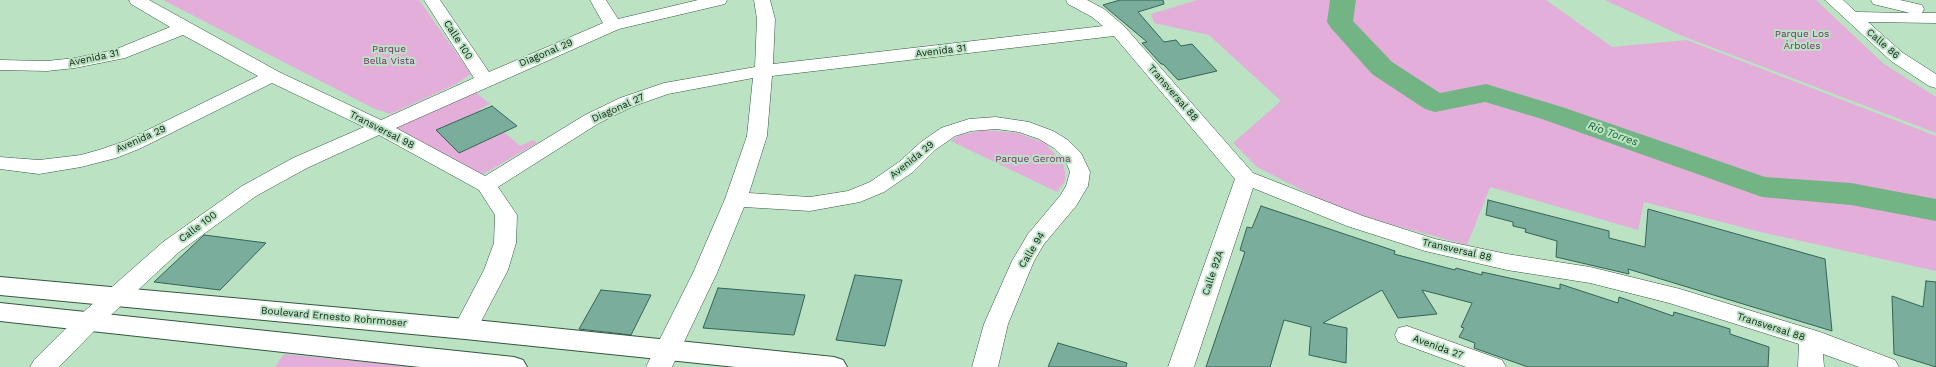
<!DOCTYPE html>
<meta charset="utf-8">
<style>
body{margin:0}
canvas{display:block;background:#bae2c3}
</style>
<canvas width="1936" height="367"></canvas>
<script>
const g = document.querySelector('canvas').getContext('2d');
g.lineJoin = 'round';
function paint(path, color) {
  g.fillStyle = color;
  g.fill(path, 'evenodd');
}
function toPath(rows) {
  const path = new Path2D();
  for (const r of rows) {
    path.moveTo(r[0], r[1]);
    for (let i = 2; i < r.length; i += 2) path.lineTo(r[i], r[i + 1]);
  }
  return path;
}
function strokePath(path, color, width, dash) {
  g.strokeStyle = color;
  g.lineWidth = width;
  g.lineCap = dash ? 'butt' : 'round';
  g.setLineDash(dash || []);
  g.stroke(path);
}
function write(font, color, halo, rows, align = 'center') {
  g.font = font + ' "Work Sans",sans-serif';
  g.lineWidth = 4;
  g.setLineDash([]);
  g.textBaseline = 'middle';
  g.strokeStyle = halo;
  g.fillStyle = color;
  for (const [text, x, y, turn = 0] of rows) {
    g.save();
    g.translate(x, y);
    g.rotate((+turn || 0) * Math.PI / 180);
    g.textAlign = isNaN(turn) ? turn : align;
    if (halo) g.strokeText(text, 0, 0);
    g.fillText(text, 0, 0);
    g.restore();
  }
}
const green = toPath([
 [163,0,419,0,471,74,456,84,391,114,375,109],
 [1197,0,1546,0,1612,47,1687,40,1936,136,1936,271,1765,233,1644,202,1638,230,1490,187,1467,245,1390,224,1331,205,1257,167,1233,143,1281,101,1209,35,1154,23,1151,14],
 [1605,0,1816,0,1884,64,1936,97,1936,133,1680,35],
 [473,90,490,104,478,110,480,111,436,130,459,153,504,132,520,146,533,140,537,143,478,177,390,127],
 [984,130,1017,133,1045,143,1063,163,1065,172,1065,181,1057,192,951,141,960,135],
 [284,354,416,367,275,367]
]);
const river = toPath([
 [1330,0,1356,0,1353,21,1392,62,1440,93,1486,84,1562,107,1765,177,1851,183,1936,199,1936,221,1851,205,1762,197,1542,119,1485,102,1435,112,1425,109,1372,74,1331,28,1327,22,1330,0]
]);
const building = toPath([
 [1120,0,1163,0,1164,4,1138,12,1164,42,1176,40,1181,46,1192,44,1217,71,1178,80,1163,64,1161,64,1142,43,1147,42,1103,5,1120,0],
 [492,106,517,126,459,153,436,130,492,106],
 [1488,200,1609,231,1609,238,1645,247,1648,209,1825,259,1832,331,1628,269,1629,274,1556,257,1557,241,1525,232,1526,229,1513,226,1513,222,1486,215,1488,200],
 [1261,206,1395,251,1394,254,1455,270,1456,268,1482,275,1482,272,1560,289,1560,284,1618,303,1619,297,1673,316,1674,312,1704,321,1730,329,1730,334,1769,347,1768,367,1528,367,1474,348,1475,343,1459,337,1464,328,1461,327,1472,303,1422,290,1437,314,1398,318,1382,290,1323,323,1347,328,1346,363,1309,355,1311,327,1284,320,1270,367,1206,367,1245,252,1240,250,1247,227,1252,228,1261,206],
 [204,235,266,243,220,290,154,282,204,235],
 [855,275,902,280,885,346,836,340,855,275],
 [1926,281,1936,282,1936,367,1894,354,1892,296,1923,307,1926,281],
 [718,288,805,295,794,335,703,328,718,288],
 [601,290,651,295,631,335,579,329,601,290],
 [1058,343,1127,363,1126,367,1048,367,1058,343]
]);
const minor = toPath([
 [129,0,149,0,279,72,381,120,474,78,424,0,440,0,489,72,603,23,590,0,606,0,618,19,698,0,727,0,725,4,619,29,396,128,485,176,585,115,620,98,664,83,755,67,757,19,754,0,770,0,775,19,773,64,1103,26,1092,17,1068,4,1066,0,1087,0,1104,9,1124,26,1253,173,1363,216,1435,239,1507,254,1590,267,1680,289,1820,332,1895,360,1899,367,1859,367,1823,354,1824,367,1798,367,1799,344,1669,303,1590,283,1507,270,1425,251,1347,226,1253,188,1194,367,1168,367,1235,179,1114,36,772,76,767,136,749,193,810,197,848,191,870,182,899,162,921,142,941,128,969,119,996,117,1029,122,1053,131,1068,140,1081,153,1090,172,1088,186,1076,206,1044,244,1034,261,1008,324,998,367,972,367,984,324,1012,261,1028,234,1060,196,1066,186,1070,172,1065,159,1054,148,1039,139,1019,132,996,129,971,131,955,136,935,150,913,172,884,192,860,202,810,211,744,207,717,273,672,367,646,367,693,273,725,199,747,136,753,78,668,94,634,106,599,123,498,187,517,215,516,243,508,270,474,335,465,338,456,335,453,329,484,270,494,243,495,215,479,190,379,135,307,168,256,196,179,252,98,327,59,367,30,367,34,360,80,315,163,242,242,186,293,158,364,127,272,83,139,149,116,158,81,167,39,174,0,169,0,157,39,160,81,155,102,149,125,141,258,76,183,35,125,58,75,68,47,71,0,70,0,60,47,61,75,58,114,50,170,27,131,4,129,0],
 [1825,0,1843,0,1856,12,1910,13,1873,4,1871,0,1900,0,1922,5,1924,9,1922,13,1936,13,1936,23,1868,22,1903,53,1936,74,1936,88,1929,86,1891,61,1825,0],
 [1407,326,1502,360,1506,367,1466,367,1398,342,1395,335,1398,328,1407,326]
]);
const major = toPath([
 [0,277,465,319,834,357,843,360,847,367,736,367,465,339,0,295,0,277],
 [0,303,514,357,523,360,527,367,420,367,0,321,0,303]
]);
const parkNames = [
 ["Parque Los",1802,34],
 ["Árboles",1802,46],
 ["Parque",389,49],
 ["Bella Vista",389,61],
 ["Parque Geroma",1033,159]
];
const streetNames = [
 ["Calle 100",458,40,57],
 ["Calle 86",1883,44,41],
 ["Avenida 31",941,51,-7],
 ["Diagonal 29",546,53,-23],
 ["Avenida 31",94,58,-12],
 ["Transversal 88",1173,93,49],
 ["Diagonal 27",618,108,-24],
 ["Transversal 98",382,130,27],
 ["Avenida 29",141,139,-24],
 ["Avenida 29",912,160,-39],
 ["Calle 100",198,227,-37],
 ["Calle 94",1032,250,-58],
 ["Transversal 88",1457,250,13],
 ["Calle 92A",1213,273,-71],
 ["Boulevard Ernesto Rohrmoser",334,317,5],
 ["Transversal 88",1771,327,18],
 ["Avenida 27",1438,347,20]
];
const waterNames = [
 ["Río Torres",1613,134,20]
];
paint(green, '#e3aeda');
paint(river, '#73b485');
paint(building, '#7aad9c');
strokePath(building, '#336456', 1);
strokePath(minor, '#34583e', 1);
strokePath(major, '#34583e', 2);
paint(minor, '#fff');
paint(major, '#fff');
write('10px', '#752f6c', '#bae2c3', parkNames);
write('10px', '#112015', '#bae2c3', streetNames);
write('italic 11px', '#186034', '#bae2c3', waterNames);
</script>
